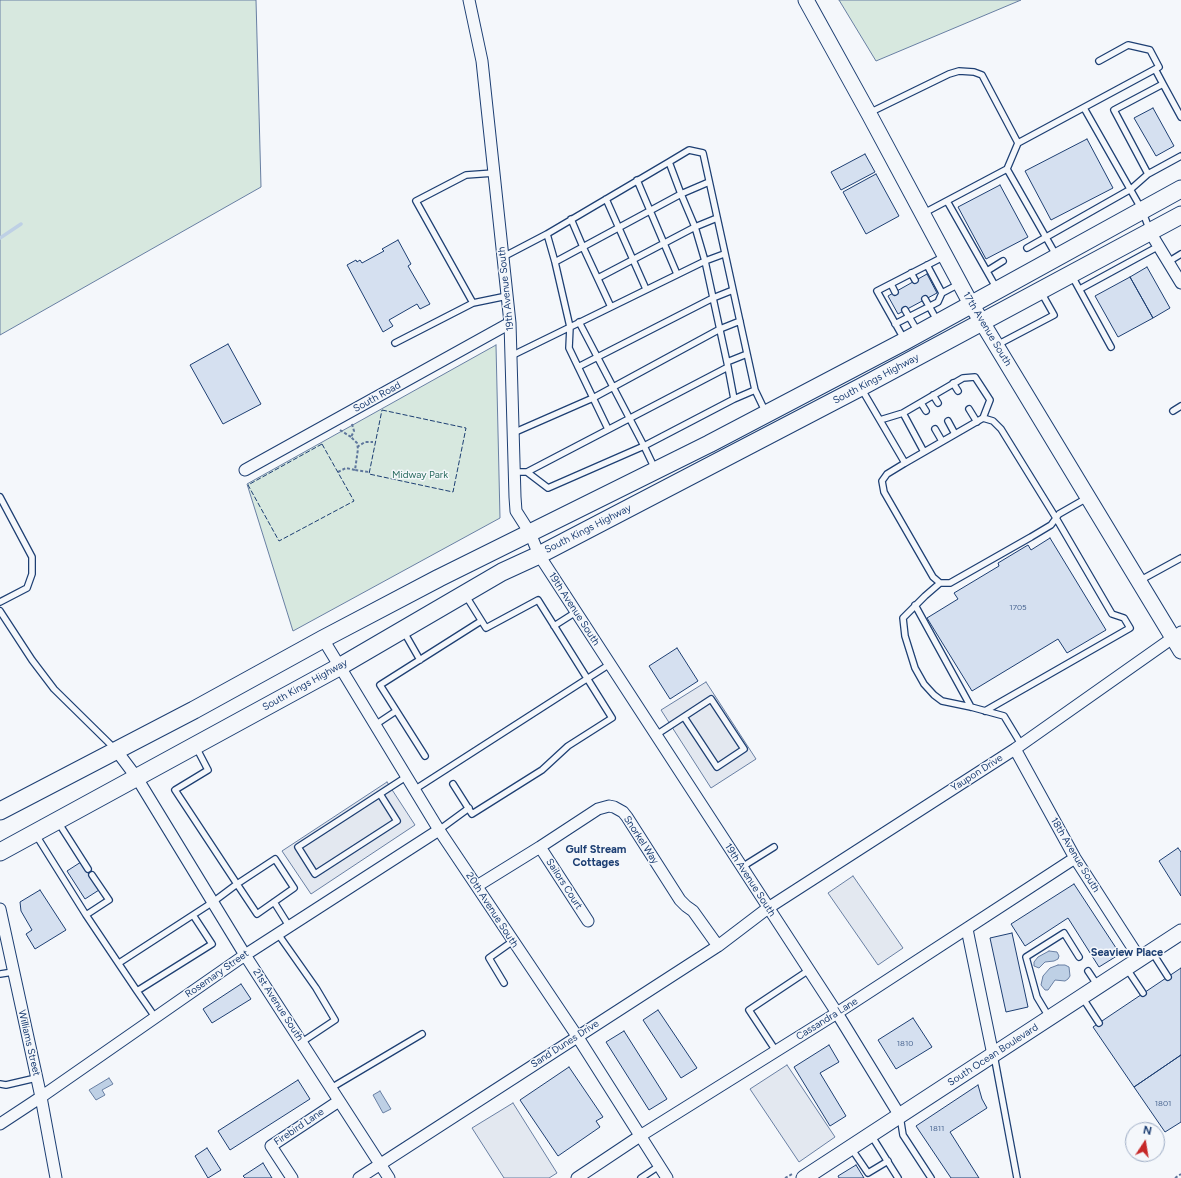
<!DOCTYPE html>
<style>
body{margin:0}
#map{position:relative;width:1181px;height:1178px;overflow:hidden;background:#f4f7fb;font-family:Figtree,sans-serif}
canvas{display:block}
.north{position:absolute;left:1125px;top:1122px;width:40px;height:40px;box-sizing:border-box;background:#f4f7fb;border:1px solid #9eadc5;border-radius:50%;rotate:12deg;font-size:11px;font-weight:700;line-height:16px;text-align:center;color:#1d3f73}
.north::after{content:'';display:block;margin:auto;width:14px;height:18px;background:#c62828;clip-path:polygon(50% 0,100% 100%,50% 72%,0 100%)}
</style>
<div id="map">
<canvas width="1181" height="1178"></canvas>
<div class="north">N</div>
</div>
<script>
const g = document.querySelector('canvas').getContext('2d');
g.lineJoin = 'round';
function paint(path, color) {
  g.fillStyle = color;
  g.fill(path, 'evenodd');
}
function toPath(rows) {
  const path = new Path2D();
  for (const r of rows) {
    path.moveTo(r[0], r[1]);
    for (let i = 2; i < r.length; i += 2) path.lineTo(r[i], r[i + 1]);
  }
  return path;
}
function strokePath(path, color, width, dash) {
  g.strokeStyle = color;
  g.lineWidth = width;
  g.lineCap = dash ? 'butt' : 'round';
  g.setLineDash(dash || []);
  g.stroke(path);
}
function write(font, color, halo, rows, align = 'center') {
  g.font = font + ' Figtree,sans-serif';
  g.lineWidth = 3;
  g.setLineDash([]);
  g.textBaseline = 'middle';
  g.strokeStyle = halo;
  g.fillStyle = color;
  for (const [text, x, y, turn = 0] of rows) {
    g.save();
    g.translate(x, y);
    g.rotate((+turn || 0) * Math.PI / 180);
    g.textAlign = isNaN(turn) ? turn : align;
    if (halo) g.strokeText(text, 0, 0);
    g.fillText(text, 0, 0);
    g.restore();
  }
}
const green = toPath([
 [0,0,256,0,261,187,0,335,0,0],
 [839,0,1021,0,876,61,839,0],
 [496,345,500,518,293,631,247,484,496,345]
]);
const parking = toPath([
 [706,682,756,759,711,788,661,710,706,682],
 [387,782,415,825,311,894,282,851,387,782],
 [853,876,903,948,878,965,828,893,853,876],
 [787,1065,835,1137,799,1162,750,1089,787,1065],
 [513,1103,557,1173,549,1178,504,1178,472,1128,513,1103]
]);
const water = toPath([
 [1049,951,1057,952,1059,956,1058,959,1054,961,1045,962,1039,968,1034,966,1034,962,1038,957,1049,951],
 [1058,965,1065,965,1069,967,1070,976,1068,979,1065,981,1055,980,1048,990,1045,990,1041,985,1043,976,1050,968,1058,965],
 [109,1078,113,1084,102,1090,105,1095,96,1100,89,1090,109,1078],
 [380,1091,391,1109,383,1113,373,1095,380,1091]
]);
const stream = toPath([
 [0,238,21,224]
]);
const building = toPath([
 [1153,108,1174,146,1156,156,1134,118,1153,108],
 [1087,139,1113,188,1051,220,1025,171,1087,139],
 [865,154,875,172,841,190,831,172,865,154],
 [876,174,899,216,866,234,843,192,876,174],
 [1000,185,1028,237,986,259,958,207,1000,185],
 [398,240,411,264,408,266,430,304,420,309,417,304,389,320,393,326,383,332,347,265,356,260,357,262,360,260,362,263,384,251,382,249,398,240],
 [1147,267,1170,308,1153,318,1130,277,1147,267],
 [927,274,937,293,898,314,888,296,927,274],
 [1130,277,1153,318,1118,337,1095,296,1130,277],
 [228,344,261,404,223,424,190,365,228,344],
 [1050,538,1106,630,1067,653,1058,639,972,691,927,618,958,599,954,593,999,566,998,563,1028,545,1031,550,1050,538],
 [677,648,698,681,670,699,649,666,677,648],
 [1178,848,1181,852,1181,896,1159,861,1178,848],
 [81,862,99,890,85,899,67,871,81,862],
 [1074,884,1120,954,1099,967,1068,918,1025,946,1011,924,1074,884],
 [40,890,66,930,35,949,26,934,32,930,21,911,20,902,40,890],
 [1012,933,1028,1007,1006,1012,990,938,1012,933],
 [1181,968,1181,1055,1134,1087,1093,1027,1181,968],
 [241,984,251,999,212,1023,203,1009,241,984],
 [658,1010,697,1068,681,1078,643,1020,658,1010],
 [913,1018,932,1047,896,1069,878,1040,913,1018],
 [624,1031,667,1099,649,1110,606,1042,624,1031],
 [829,1045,839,1062,820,1073,846,1116,830,1126,794,1067,829,1045],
 [1181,1055,1181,1122,1165,1132,1134,1087,1181,1055],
 [569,1067,603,1117,596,1121,600,1127,558,1156,520,1100,569,1067],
 [298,1080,310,1099,230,1150,218,1131,298,1080],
 [978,1085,982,1099,987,1108,950,1132,979,1178,951,1178,916,1126,978,1085],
 [207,1148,221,1170,208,1178,195,1156,207,1148],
 [263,1163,272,1178,245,1178,243,1176,263,1163],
 [856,1165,864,1178,839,1178,838,1176,856,1165]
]);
const path = toPath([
 [352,424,354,431,351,437,357,443,358,449,355,470,369,472],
 [340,430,351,437],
 [357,447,365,442,373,442],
 [338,472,346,468,355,470],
 [785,1178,792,1174],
 [1175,1178,1181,1174]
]);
const lane = toPath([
 [1155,69,1163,84],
 [1084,108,1142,210,1150,231],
 [869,113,949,74,959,71,974,72,982,75,1018,143,1007,169],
 [1018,143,1159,67,1150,50,1128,45,1099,61],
 [669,162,689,150,703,153,755,390,734,399],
 [1148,174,1114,110,1163,84,1181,117],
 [637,180,677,274],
 [606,199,646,289],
 [947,201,997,289],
 [924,213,1007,169,1056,255],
 [571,219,583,247,611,307],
 [1027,248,1131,189,1148,174,1181,156],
 [503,257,547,234],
 [555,262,570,327,569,348,608,429],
 [1168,262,1181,254],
 [927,265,942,293,959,284],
 [987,271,1003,261],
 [911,273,915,280],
 [1072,276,1111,347],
 [598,278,695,227,717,218],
 [891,284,895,292],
 [1080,289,1159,246],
 [925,299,938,322],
 [473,303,416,201,466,175,494,173],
 [905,310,918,332],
 [579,322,644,446,734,399,728,367],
 [895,324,938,302,942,293],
 [904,339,877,291,945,256],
 [395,343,473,303,507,296],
 [997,345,1054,315,1041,292],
 [511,356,705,261,724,254],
 [727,362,747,354],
 [578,367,713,298,733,290],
 [953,383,958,391],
 [861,388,905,463,887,474,882,481,884,492,933,577,940,583,950,583,1031,537,1051,525,1059,514,1087,498],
 [755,390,766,413],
 [933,395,938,403],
 [921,403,926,411],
 [969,409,977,422],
 [1173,411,1181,406],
 [903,413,924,452],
 [880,420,903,413,963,378,975,377,990,400,983,418],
 [948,421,955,434],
 [935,429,942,441],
 [513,433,593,398,720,329,740,321],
 [905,463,983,418,993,421,1001,429,1056,518,1112,614,1124,618,1130,628,985,711],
 [514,472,527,472,548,488,644,446,655,469],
 [527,472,728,367,705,261,695,227,681,194,669,162,547,234,555,262,681,194,709,182],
 [0,497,32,557,32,574,27,588,0,602],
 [1139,581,1181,558],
 [940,583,925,596,903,618,905,636,915,668,924,684,934,695,942,701,971,707,1004,716,1021,744],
 [915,605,971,707],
 [0,611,32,660,54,689,114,748],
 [554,626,576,612],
 [404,632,420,660],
 [375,725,396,711],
 [656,735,711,699,744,749,717,767,684,717],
 [425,756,380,685,481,621],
 [453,784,472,814,542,770,568,746,612,718,538,600,486,628,466,596],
 [414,790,610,664],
 [380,794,397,821,315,874,298,847,406,777],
 [58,822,88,869],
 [439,830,469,808],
 [36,835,86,915,109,900,92,875],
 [742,867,774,847],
 [274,902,289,926],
 [86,915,137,991,212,944,193,915],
 [278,934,316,988,335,1020,302,1042],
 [1152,952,1168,977],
 [119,963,213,902,237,884,275,859,294,888,257,914,237,884,175,790,208,770,196,747],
 [1127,969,1143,993],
 [1088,971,1098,986],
 [0,974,13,972],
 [504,983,489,958,513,941],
 [137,991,155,1017],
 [1082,997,1099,1023],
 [1049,1017,1037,997,1026,957,1064,933,1079,957],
 [776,1051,749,1010,809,970],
 [994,1055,1017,1178],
 [0,1084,6,1085,36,1078],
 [331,1088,422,1034],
 [900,1116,903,1135,931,1178],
 [871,1135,898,1178],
 [851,1148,868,1173,888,1161],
 [641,1178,659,1166]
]);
const street = toPath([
 [469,0,482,61,510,323,515,497,516,511,530,533,539,555,837,1013,900,1116],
 [1150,232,1181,283],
 [245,470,510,323],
 [323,639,439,830,577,1036,667,1178],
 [1015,749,1075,858,1140,959],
 [116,750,137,778,245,955,389,1178],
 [540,847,588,921],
 [477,886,540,847,598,809,609,806,614,807,623,812,627,817,680,900,686,906,693,911,718,946],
 [0,909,41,1097,56,1178],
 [967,929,993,1055],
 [0,1124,41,1097,245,955,439,830],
 [292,1178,271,1146,339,1101],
 [359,1178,718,946,768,908,1015,749,1181,632],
 [577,1178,640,1136,837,1013,1075,858]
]);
const secondary = toPath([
 [806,0,869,114,971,304,1181,651],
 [804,1178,1181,932]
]);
const primary = toPath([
 [0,811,194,710,323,639,439,578,709,444,905,341,1181,189],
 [0,852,339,667,502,572,539,555,861,387,1181,215]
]);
const fence = toPath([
 [382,410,466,428,453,492,369,474,382,410],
 [322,444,354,501,279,541,248,485,322,444]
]);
const numberNames = [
 ["1705",1018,608],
 ["1810",905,1044],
 ["1801",1163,1104],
 ["1811",937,1129]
];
const streetNames = [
 ["19th Avenue South",506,289,-96],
 ["17th Avenue South",987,329,59],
 ["South Kings Highway",876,379,-28],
 ["South Road",377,397,-29],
 ["South Kings Highway",588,529,-27],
 ["19th Avenue South",574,609,57],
 ["South Kings Highway",305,685,-29],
 ["Yaupon Drive",977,773,-33],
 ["Snorkel Way",641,840,57],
 ["18th Avenue South",1075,855,59],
 ["19th Avenue South",750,880,57],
 ["Sailors Court",564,884,57],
 ["20th Avenue South",492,910,57],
 ["Rosemary Street",217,974,-35],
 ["21st Avenue South",278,1005,57],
 ["Cassandra Lane",827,1019,-32],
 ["Williams Street",29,1043,77],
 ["Sand Dunes Drive",565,1044,-33],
 ["South Ocean Boulevard",993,1055,-33],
 ["Firebird Lane",299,1127,-34]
];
const parkNames = [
 ["Midway Park",420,475]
];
const neighbourhoodNames = [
 ["Gulf Stream",596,850],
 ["Cottages",596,863],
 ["Seaview Place",1127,953]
];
paint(green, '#d7e8df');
strokePath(green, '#687fa3', 1);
paint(parking, '#e3e8f0');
strokePath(parking, '#687fa3', 1);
paint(water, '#bed0e5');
strokePath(water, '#687fa3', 1);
strokePath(stream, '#bed0e5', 3.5);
paint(building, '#d5e0f0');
strokePath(building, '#1d3f73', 1);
strokePath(lane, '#1d3f73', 8);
strokePath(street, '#1d3f73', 13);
strokePath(secondary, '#1d3f73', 17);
strokePath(primary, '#1d3f73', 19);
strokePath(path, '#5e769c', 2, [3, 2]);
strokePath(lane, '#f4f7fb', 5.5);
strokePath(street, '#f4f7fb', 11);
strokePath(secondary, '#f4f7fb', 15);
strokePath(primary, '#f4f7fb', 17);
strokePath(fence, '#1d3f73', 1, [5, 2]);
write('8px', '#4b6792', null, numberNames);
write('10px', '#1d3f73', '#f4f7fb', streetNames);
write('10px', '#2c6c60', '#f4f7fb', parkNames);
write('bold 11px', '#1d3f73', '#f4f7fb', neighbourhoodNames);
</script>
